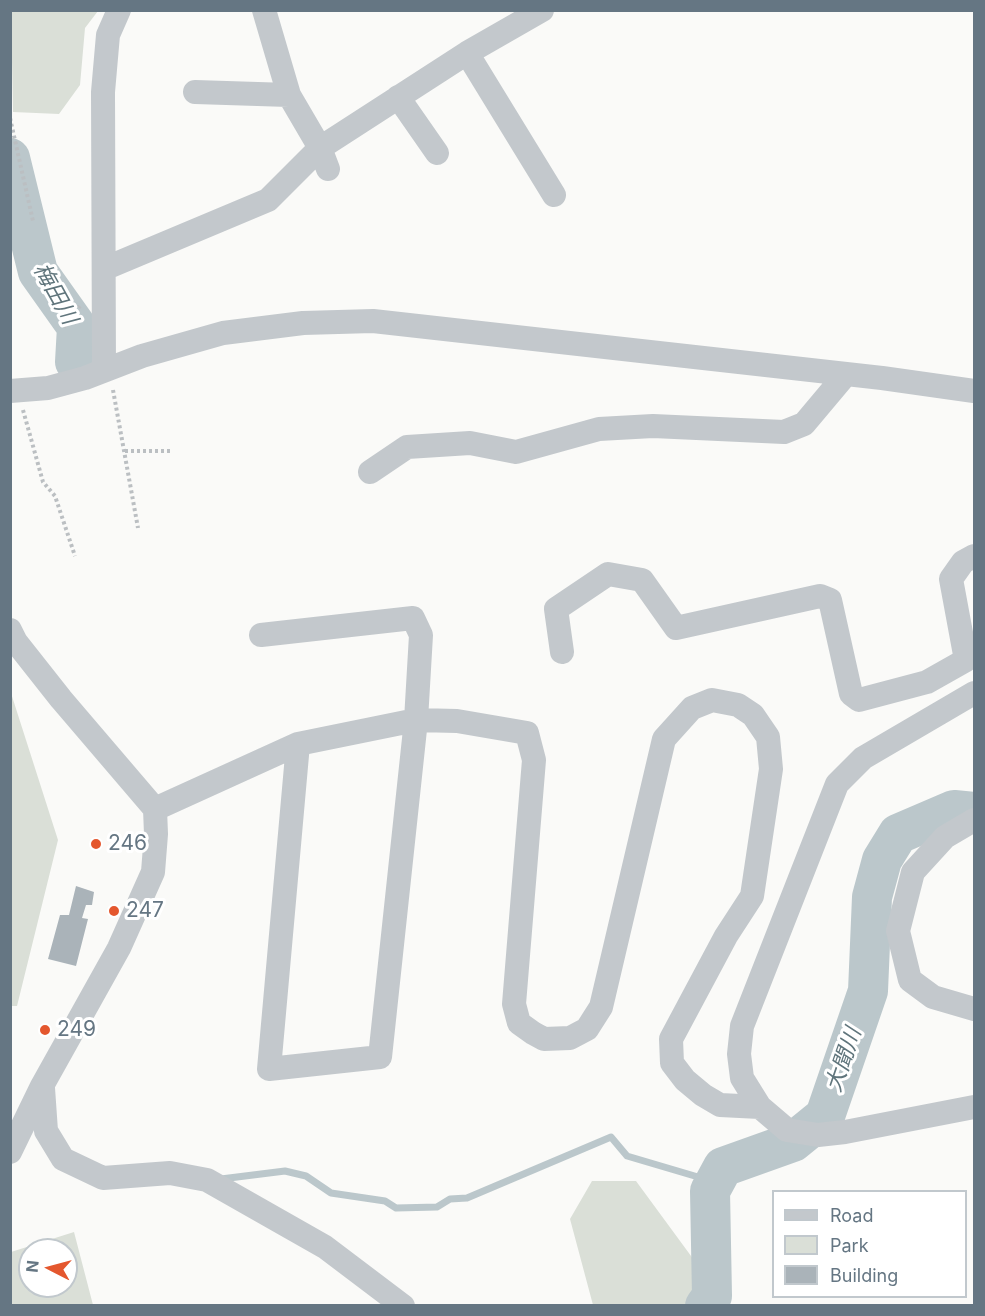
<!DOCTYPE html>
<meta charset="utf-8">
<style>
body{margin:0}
#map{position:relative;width:985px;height:1316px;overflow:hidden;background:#fafaf8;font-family:Inter,sans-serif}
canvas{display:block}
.frame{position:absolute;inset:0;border:12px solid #657683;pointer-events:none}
.legend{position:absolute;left:772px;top:1190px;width:195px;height:108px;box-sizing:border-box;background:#fff;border:2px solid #c1c8cd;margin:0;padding:8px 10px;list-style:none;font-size:18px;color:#657683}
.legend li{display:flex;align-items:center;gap:12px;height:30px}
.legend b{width:30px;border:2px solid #c1c8cd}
.north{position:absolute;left:18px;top:1238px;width:60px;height:60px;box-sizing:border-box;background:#fff;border:2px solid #c1c8cd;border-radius:50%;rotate:276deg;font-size:16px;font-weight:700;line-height:24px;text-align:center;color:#657683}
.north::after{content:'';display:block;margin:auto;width:21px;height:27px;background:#e4572e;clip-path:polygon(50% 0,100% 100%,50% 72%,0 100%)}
</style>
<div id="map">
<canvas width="985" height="1316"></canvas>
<div class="frame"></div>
<ul class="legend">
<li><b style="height:8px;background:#c3c8cc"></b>Road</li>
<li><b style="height:16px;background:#dadfd7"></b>Park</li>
<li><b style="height:16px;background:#aab3b9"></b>Building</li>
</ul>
<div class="north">N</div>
</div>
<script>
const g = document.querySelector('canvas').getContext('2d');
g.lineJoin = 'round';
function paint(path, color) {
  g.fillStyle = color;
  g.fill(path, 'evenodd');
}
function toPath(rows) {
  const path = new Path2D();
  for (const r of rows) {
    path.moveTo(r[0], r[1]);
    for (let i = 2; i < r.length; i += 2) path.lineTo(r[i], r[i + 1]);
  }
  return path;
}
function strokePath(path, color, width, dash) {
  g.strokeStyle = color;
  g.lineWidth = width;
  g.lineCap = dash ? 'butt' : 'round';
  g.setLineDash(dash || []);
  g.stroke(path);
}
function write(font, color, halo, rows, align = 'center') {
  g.font = font + ' Inter,"Noto Sans JP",sans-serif';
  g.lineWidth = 6;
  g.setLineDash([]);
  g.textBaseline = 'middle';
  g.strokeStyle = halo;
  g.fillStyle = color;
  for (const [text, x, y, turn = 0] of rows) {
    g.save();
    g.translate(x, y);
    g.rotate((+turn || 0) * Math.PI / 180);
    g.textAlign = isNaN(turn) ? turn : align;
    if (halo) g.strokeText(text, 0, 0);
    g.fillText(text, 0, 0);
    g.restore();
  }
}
const green = toPath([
 [11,11,98,11,85,28,80,85,59,114,13,112],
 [10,690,58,840,17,1006,11,1006],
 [592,1181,636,1181,727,1305,593,1305,570,1219],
 [74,1232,93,1305,11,1305,11,1252],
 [30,1250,66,1250,66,1286,30,1286]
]);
const stream = toPath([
 [221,1179,285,1171,306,1176,331,1193,385,1201,396,1208,437,1207,450,1199,467,1198,611,1137,627,1156,715,1182]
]);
const river = toPath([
 [10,158,38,272,77,327,75,362],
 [705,1306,712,1296,710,1191,723,1167,793,1142,825,1116,868,991,872,897,882,860,898,834,954,810,974,812]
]);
const building = toPath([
 [76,886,94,892,92,905,86,905,82,918,88,919,76,966,48,959,60,915,69,915]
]);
const path = toPath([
 [10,118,33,221],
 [64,327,80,306],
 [113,390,138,528],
 [23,410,43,482,55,496,75,556],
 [125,451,171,451]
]);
const minor = toPath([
 [264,10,289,95,320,148,328,169],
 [467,53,554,195],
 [195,92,289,95],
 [398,97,437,153],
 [106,268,268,200,320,148,467,53,542,10],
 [104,370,103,92,108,35,119,10],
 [10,391,48,388,85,378,142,356,223,333,303,323,373,321,882,378,974,391],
 [370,472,407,447,470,443,516,452,599,429,653,426,784,432,804,424,846,374],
 [10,630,16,642,61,699,155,809,156,834,153,872,119,948,42,1086,10,1152],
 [261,635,413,618,421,635,416,720,380,1057,269,1069,298,744],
 [562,652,556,609,608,574,642,580,676,628,820,596,830,600,851,694,859,700,927,682,966,660,951,579,963,562,974,556],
 [974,693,863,758,837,784,742,1026,739,1054,742,1078,760,1107,787,1130,818,1135,845,1132,974,1107],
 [155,809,298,744,416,720,457,721,527,733,534,760,514,1004,519,1023,533,1033,544,1039,570,1038,587,1029,601,1007,664,739,692,708,712,700,738,705,753,715,768,737,771,769,752,896,726,936,671,1039,672,1063,685,1080,703,1095,720,1105,760,1107],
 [974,820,945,837,913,872,898,931,910,980,933,997,974,1009],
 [43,1088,46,1131,63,1159,103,1178,170,1173,207,1180,325,1247,403,1306]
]);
const markers = [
 [96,844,6,"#e4572e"],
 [114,911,6,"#e4572e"],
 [45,1030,6,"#e4572e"]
];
const poiNames = [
 ["246",108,844],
 ["247",126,911],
 ["249",57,1030]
];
const waterNames = [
 ["梅田川",55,294,61],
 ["大聞川",844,1060,-71]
];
paint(green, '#dadfd7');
strokePath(stream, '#bbc7cb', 7);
strokePath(river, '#bbc7cb', 40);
paint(building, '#aab3b9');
strokePath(path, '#bbbfc2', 4, [3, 3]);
strokePath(minor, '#c3c8cc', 24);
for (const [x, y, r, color] of markers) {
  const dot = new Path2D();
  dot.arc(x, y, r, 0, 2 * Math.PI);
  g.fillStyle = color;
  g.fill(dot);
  strokePath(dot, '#fff', 2);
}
write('21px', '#657683', '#fff', poiNames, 'left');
write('italic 22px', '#60757c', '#fff', waterNames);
</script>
